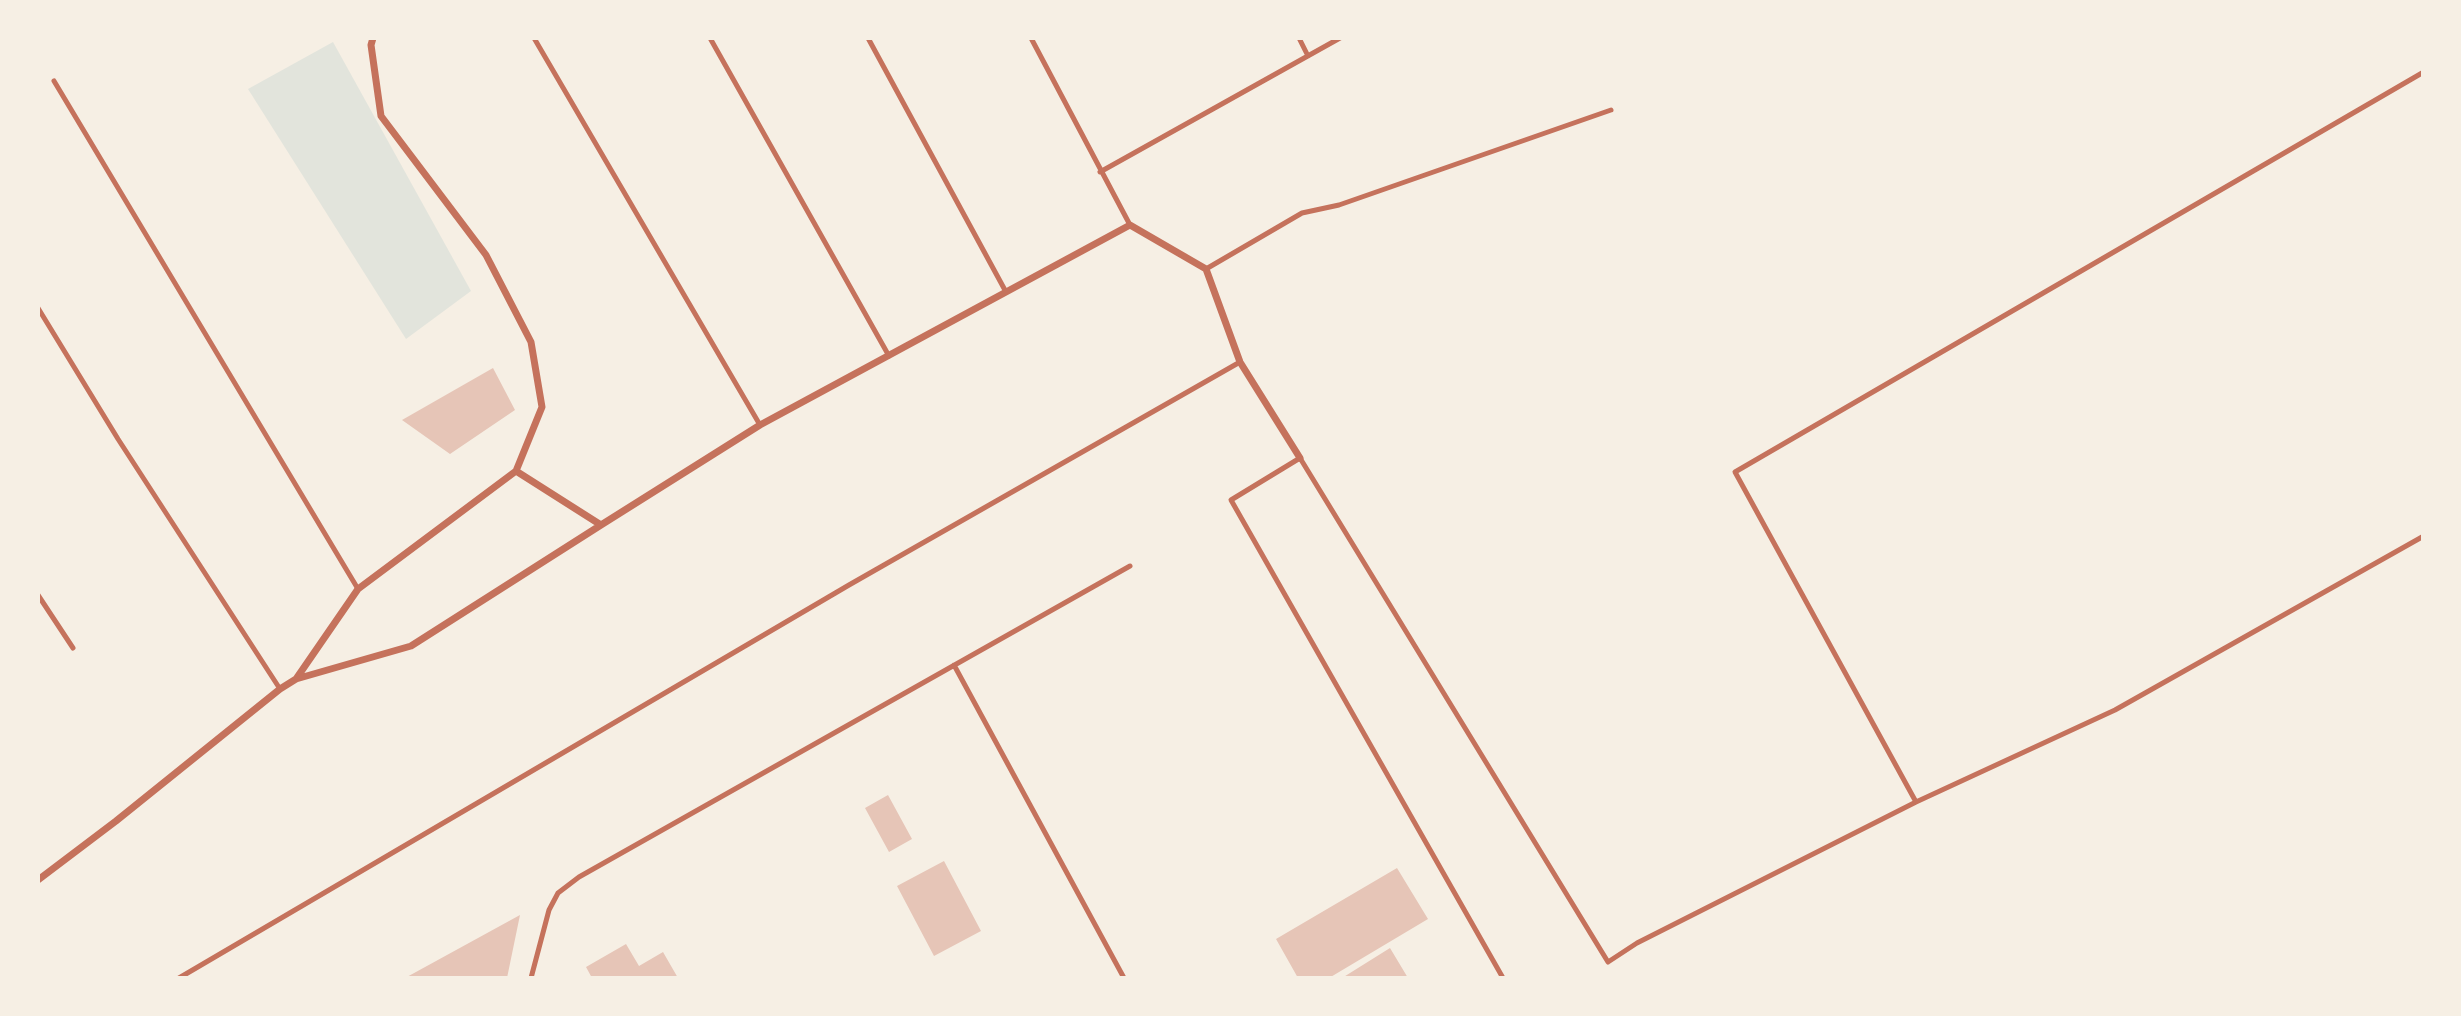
<!DOCTYPE html>
<style>
body{margin:0}
#map{position:relative;width:2461px;height:1016px;overflow:hidden;background:#f6efe4;font-family:"Archivo Narrow",sans-serif}
canvas{display:block}
.frame{position:absolute;inset:0;border:40px solid #f6efe4;pointer-events:none}
</style>
<div id="map">
<canvas width="2461" height="1016"></canvas>
<div class="frame"></div>
</div>
<script>
const g = document.querySelector('canvas').getContext('2d');
g.lineJoin = 'round';
function paint(path, color) {
  g.fillStyle = color;
  g.fill(path, 'evenodd');
}
function toPath(rows) {
  const path = new Path2D();
  for (const r of rows) {
    path.moveTo(r[0], r[1]);
    for (let i = 2; i < r.length; i += 2) path.lineTo(r[i], r[i + 1]);
  }
  return path;
}
function strokePath(path, color, width, dash) {
  g.strokeStyle = color;
  g.lineWidth = width;
  g.lineCap = dash ? 'butt' : 'round';
  g.setLineDash(dash || []);
  g.stroke(path);
}
const green = toPath([
 [333,42,471,291,406,339,248,89]
]);
const building = toPath([
 [493,368,515,410,450,454,402,420],
 [888,795,912,839,889,852,865,808],
 [944,861,981,931,934,956,897,886],
 [1397,868,1428,919,1329,978,1298,978,1276,939],
 [520,915,507,978,405,978],
 [626,944,639,966,663,952,678,978,592,978,586,967],
 [1390,948,1408,978,1342,978]
]);
const service = toPath([
 [534,38,760,425],
 [710,38,889,356],
 [868,38,1006,292],
 [1031,38,1130,225],
 [1299,38,1308,56],
 [54,81,358,589],
 [1100,172,1340,38],
 [1206,269,1302,213,1339,205,1611,110],
 [38,308,118,439,280,689],
 [38,595,73,648],
 [954,665,1124,978],
 [1916,802,1735,472,2422,73],
 [179,978,849,585,1240,362],
 [531,978,549,910,558,893,579,877,1130,566],
 [1503,978,1231,500,1300,458,1608,962,1637,943,1916,802,2115,710,2422,537]
]);
const minor = toPath([
 [601,525,760,425,1130,225,1206,269,1240,362,1300,458],
 [296,679,358,589,516,471],
 [38,880,116,821,280,689,296,679,411,646,601,525,516,471,542,407,531,342,486,255,381,116,371,45,373,38]
]);
paint(green, '#e2e4dc');
paint(building, '#e6c5b7');
strokePath(service, '#c5725c', 5);
strokePath(minor, '#c5725c', 7);
</script>
